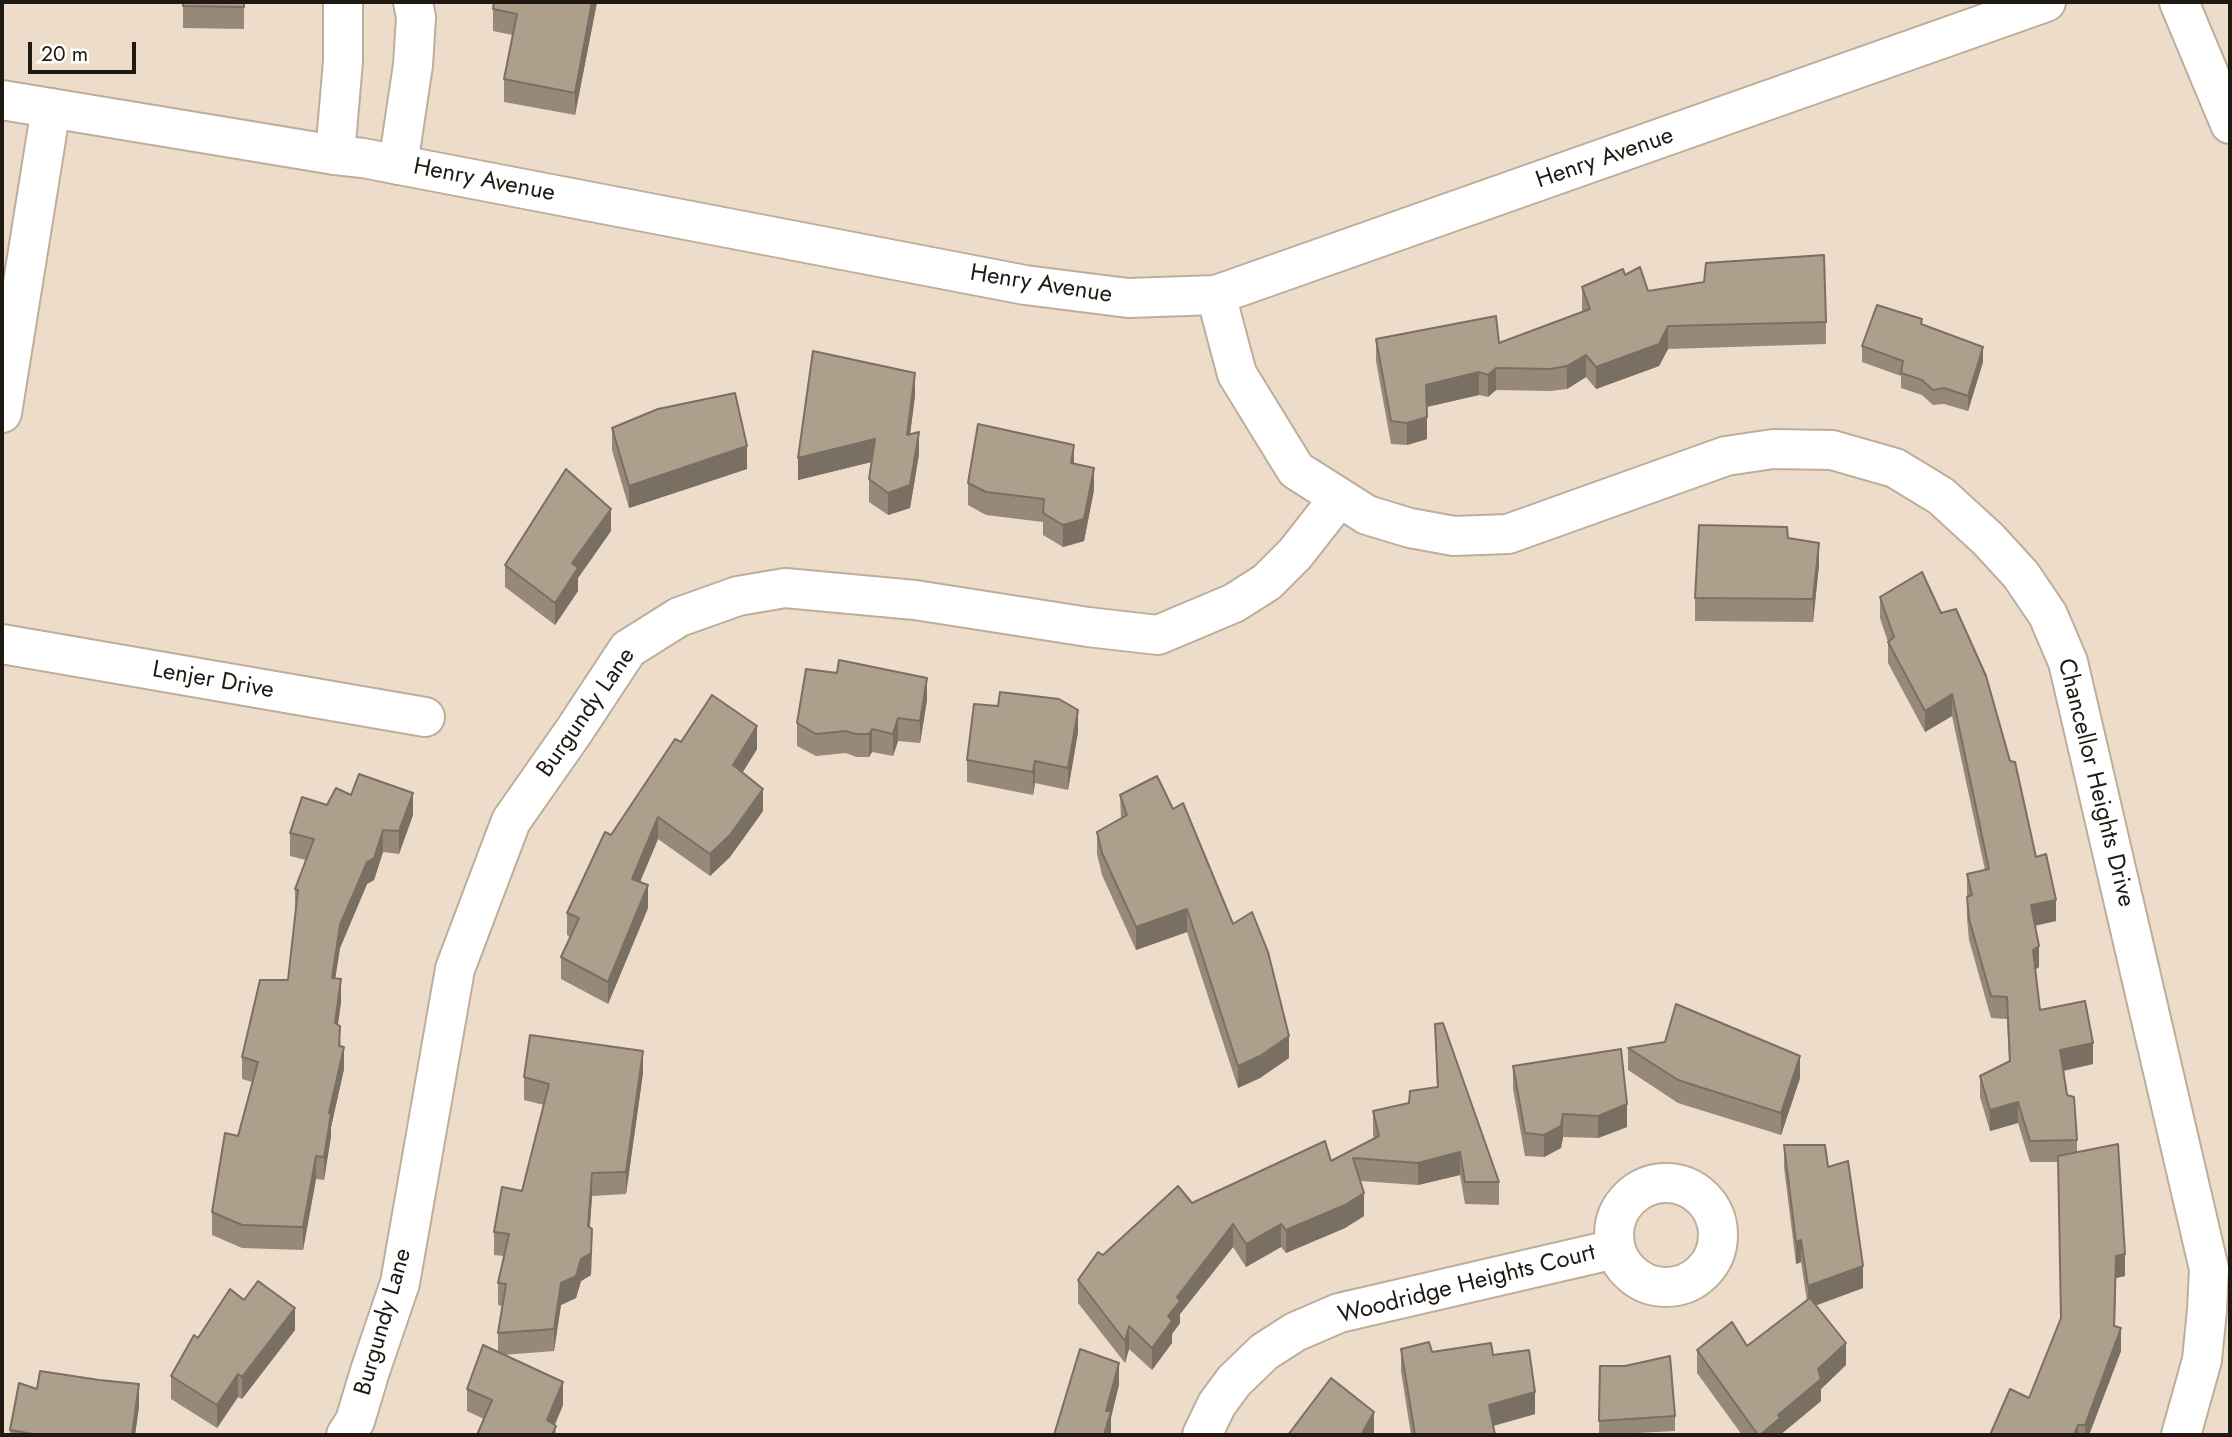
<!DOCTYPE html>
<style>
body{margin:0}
#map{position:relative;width:2232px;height:1437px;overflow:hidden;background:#ecdcc9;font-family:Jost,sans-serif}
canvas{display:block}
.frame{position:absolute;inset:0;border:4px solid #1f1912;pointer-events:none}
.scale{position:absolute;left:28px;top:42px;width:108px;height:32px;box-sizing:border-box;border:4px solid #1f1912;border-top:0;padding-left:9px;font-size:21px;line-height:24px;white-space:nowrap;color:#1f1912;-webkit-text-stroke:5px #fff;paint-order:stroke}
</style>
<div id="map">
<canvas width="2232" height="1437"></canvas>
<div class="frame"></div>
<div class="scale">20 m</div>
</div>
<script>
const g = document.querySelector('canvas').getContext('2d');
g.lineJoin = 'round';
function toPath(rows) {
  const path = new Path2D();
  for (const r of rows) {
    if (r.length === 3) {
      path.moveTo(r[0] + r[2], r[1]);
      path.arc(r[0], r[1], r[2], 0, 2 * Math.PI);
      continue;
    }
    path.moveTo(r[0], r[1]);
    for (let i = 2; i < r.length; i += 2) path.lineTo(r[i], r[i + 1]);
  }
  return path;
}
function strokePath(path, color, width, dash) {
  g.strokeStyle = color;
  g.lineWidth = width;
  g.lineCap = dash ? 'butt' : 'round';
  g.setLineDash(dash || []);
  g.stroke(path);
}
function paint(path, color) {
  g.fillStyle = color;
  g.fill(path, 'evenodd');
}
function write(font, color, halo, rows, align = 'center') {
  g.font = font + ' Jost,sans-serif';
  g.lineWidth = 6;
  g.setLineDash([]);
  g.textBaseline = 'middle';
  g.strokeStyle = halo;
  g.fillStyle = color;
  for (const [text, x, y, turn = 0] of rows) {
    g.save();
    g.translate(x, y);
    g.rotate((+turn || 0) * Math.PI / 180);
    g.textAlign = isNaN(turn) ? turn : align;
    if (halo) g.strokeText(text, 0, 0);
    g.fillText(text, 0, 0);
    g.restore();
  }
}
const minor = toPath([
 [2179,2,2230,124],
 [335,155,343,61,343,2],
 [398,165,413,65,416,17,413,2],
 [1216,295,1237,374,1296,470,1367,515,1410,528,1454,536,1508,534,1726,456,1773,449,1832,450,1895,468,1941,496,1988,539,2021,575,2048,615,2068,662,2209,1269,2207,1310,2202,1360,2181,1435],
 [2,413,51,108],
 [2,644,425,717],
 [1666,1235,52],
 [346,1435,355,1421,370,1371,400,1283,455,969,511,821,574,731,628,649,679,617,738,596,785,588,915,600,1088,627,1158,635,1234,603,1267,582,1295,554,1339,498],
 [1202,1435,1217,1404,1234,1381,1264,1352,1295,1332,1339,1313,1615,1249]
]);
const tertiary = toPath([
 [2,100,335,155,363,158,1025,285,1128,298,1216,295,2046,2]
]);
const wall = toPath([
 [183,2,244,2,244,29,183,28],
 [597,2,575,115,504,102,504,79,513,35,493,31,493,9],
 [1625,275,1648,291,1826,322,1826,344,1668,349,1659,366,1596,389,1586,377,1567,389,1550,391,1496,390,1488,397,1479,395,1427,407,1427,439,1407,445,1391,444,1376,361,1376,339,1499,343,1583,312,1582,309,1582,287],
 [1922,324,1983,362,1968,411,1944,404,1933,405,1922,395,1901,388,1901,376,1862,362,1862,346],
 [915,396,910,434,919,454,910,508,888,515,869,502,869,479,872,462,798,480],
 [612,428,747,469,629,508,612,450],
 [1074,464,1094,490,1084,541,1063,547,1043,535,1043,522,986,515,968,505,968,483],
 [611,531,578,578,578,591,555,625,505,587,505,565],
 [1788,538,1819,565,1813,622,1695,621,1695,598],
 [1922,572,2036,857,2056,921,2035,926,2039,967,2035,970,2040,1010,2093,1064,2064,1071,2067,1095,2077,1140,2077,1152,2125,1276,2116,1278,2115,1326,2121,1351,2089,1435,1990,1435,2029,1398,2061,1319,2058,1162,2030,1162,2018,1123,1990,1131,1980,1097,1980,1076,2009,1061,2007,1019,1991,1018,1969,940,1967,918,1967,874,1985,870,1952,716,1925,732,1888,663,1888,642,1880,618,1880,597],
 [927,700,920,743,898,741,893,756,872,752,869,757,856,757,846,753,816,756,797,746,797,723],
 [1078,732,1068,790,1035,783,1033,795,967,782,967,760],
 [681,742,757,749,742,773,763,811,730,857,710,876,658,839,640,882,648,908,608,1004,561,979,561,957,570,937,567,935,567,913,611,835],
 [351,795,413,815,399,854,383,852,374,880,367,884,340,948,335,978,341,1002,338,1024,344,1069,331,1127,331,1136,324,1180,316,1179,303,1250,242,1248,212,1235,212,1212,238,1136,252,1082,242,1079,242,1057,288,980,296,911,295,911,295,889,306,860,290,856,290,833,327,805],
 [1120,795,1289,1058,1260,1078,1238,1088,1187,932,1136,950,1102,875,1097,854,1097,832,1121,819],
 [1435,1024,1499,1182,1499,1205,1465,1204,1460,1175,1418,1185,1360,1181,1364,1216,1345,1228,1286,1253,1281,1247,1246,1267,1233,1247,1180,1314,1180,1323,1172,1334,1172,1343,1152,1370,1129,1349,1125,1363,1078,1303,1078,1280,1103,1255,1192,1203,1331,1161,1374,1139,1373,1134,1373,1111,1409,1103,1437,1087],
 [1628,1048,1800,1078,1781,1135,1678,1103,1628,1070],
 [1513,1066,1627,1127,1598,1138,1563,1137,1561,1148,1544,1157,1525,1156,1513,1089],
 [643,1073,626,1194,592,1196,590,1227,592,1252,591,1275,581,1281,576,1298,561,1305,554,1351,503,1355,563,1405,555,1425,556,1435,484,1419,467,1411,467,1389,498,1352,498,1333,502,1306,498,1305,498,1283,504,1256,494,1255,494,1232,522,1191,544,1105,524,1100,524,1077],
 [1784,1145,1828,1167,1863,1288,1815,1306,1846,1365,1821,1389,1821,1401,1780,1435,1742,1435,1697,1373,1697,1350,1747,1346,1807,1301,1801,1262,1796,1264,1784,1167],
 [244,1300,295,1330,242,1399,238,1397,217,1428,171,1399,171,1376,198,1338],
 [1401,1349,1432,1352,1493,1355,1535,1414,1493,1426,1495,1435,1411,1435,1401,1371],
 [1600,1366,1675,1416,1675,1431,1599,1435],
 [37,1389,139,1406,135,1435,10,1435,10,1430]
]);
const shadedWall = toPath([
 [592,2,597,2,575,115,575,93],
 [1668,326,1668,349,1659,366,1596,389,1596,367],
 [1983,347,1983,362,1968,411,1968,396],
 [1586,355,1586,377,1567,389,1567,366],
 [1496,368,1496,390,1488,397,1488,375],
 [1479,372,1479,395,1426,407,1426,385],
 [915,373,915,396,907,457,907,435],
 [1427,417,1427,439,1407,445,1407,423],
 [919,432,919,454,910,508,888,515,888,493],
 [875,439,875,461,798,480,798,458],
 [1074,445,1074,468,1071,463],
 [747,446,747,469,629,508,629,486],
 [1094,468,1094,490,1084,541,1063,547,1063,525],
 [611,509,611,531,578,578,578,591,555,625,555,603,572,563],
 [1819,543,1819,565,1813,622,1813,599],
 [927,678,927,700,920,743,920,721],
 [1952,694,1952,716,1925,732,1925,711],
 [1078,710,1078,732,1068,790,1068,768],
 [898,718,898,741,893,756,893,734],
 [757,726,757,749,733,788,733,765],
 [872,729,872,752,869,757,869,734],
 [1035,761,1035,783,1033,795,1033,772],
 [763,789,763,811,730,857,710,876,710,854],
 [413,793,413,815,399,854,399,831],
 [658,817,658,839,632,901,632,879],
 [383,830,383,852,374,880,367,884,340,948,332,1000,332,978,340,925,367,862],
 [648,885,648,908,608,1004,608,982],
 [2056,900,2056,921,2031,926,2031,905],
 [1187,909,1187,932,1136,950,1136,927],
 [2039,946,2039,967,2033,971,2033,950],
 [341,979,341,1002,335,1045,335,1023],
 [1289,1036,1289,1058,1260,1078,1238,1088,1238,1066],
 [2093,1043,2093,1064,2060,1071,2060,1050],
 [344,1047,344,1069,331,1127,331,1136,324,1180,324,1157,329,1113],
 [643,1051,643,1073,626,1194,626,1172],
 [1800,1056,1800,1078,1781,1135,1781,1113],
 [2018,1102,2018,1123,1990,1131,1990,1110],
 [1627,1104,1627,1127,1598,1138,1598,1116],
 [1563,1114,1563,1137,1561,1148,1544,1157,1544,1135],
 [1460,1152,1460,1175,1418,1185,1418,1163],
 [316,1156,316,1179,303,1250,303,1227],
 [592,1173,592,1196,588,1248,588,1226],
 [1364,1193,1364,1216,1345,1228,1286,1253,1286,1230],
 [1233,1224,1233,1247,1180,1314,1180,1323,1172,1334,1172,1343,1152,1370,1152,1348,1177,1297],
 [1281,1224,1281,1247,1246,1267,1246,1244],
 [592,1229,591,1275,581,1281,576,1298,561,1305,554,1351,554,1329,561,1283,581,1259],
 [1801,1240,1801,1262,1796,1264,1796,1242],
 [2125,1254,2125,1276,2116,1278,2114,1345,2121,1328,2121,1351,2089,1435,2085,1435,2085,1425,2116,1256],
 [1863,1266,1863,1288,1808,1308,1808,1286],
 [295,1308,295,1330,242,1399,242,1377],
 [1129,1326,1129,1349,1125,1363,1125,1341],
 [1846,1343,1846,1365,1821,1389,1821,1401,1780,1435,1760,1435,1818,1369],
 [1119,1363,1119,1385,1111,1418,1111,1434,1110,1435,1104,1435,1106,1411],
 [238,1374,238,1397,217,1428,217,1405],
 [563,1382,563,1405,550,1435,547,1420],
 [139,1384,139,1406,135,1435,132,1435],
 [1535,1392,1535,1414,1489,1427,1489,1405],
 [1374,1412,1374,1435,1361,1435],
 [2078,1425,2078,1435,2074,1435]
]);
const building = toPath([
 [183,2,244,2,244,7,183,6,183,2],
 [494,2,592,2,575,93,504,79,517,14,493,9,494,2],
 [1824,255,1826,322,1668,326,1659,344,1596,367,1586,355,1567,366,1550,369,1496,368,1488,375,1479,372,1426,385,1427,417,1407,423,1391,421,1376,339,1496,316,1499,343,1590,309,1582,287,1623,269,1625,275,1640,267,1648,291,1704,282,1706,263,1824,255],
 [1877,305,1922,319,1921,324,1983,347,1968,396,1944,388,1933,390,1922,380,1901,373,1903,361,1862,346,1877,305],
 [813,351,915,373,907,435,919,432,910,485,888,493,869,479,875,439,798,458,813,351],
 [735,393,747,446,629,486,612,428,658,409,735,393],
 [978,424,1074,445,1071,463,1094,468,1084,519,1063,525,1043,513,1044,499,986,492,968,483,978,424],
 [566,469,611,509,572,563,578,568,555,603,505,565,566,469],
 [1699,525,1787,527,1788,538,1819,543,1813,599,1695,598,1699,525],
 [1922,572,1941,613,1956,609,1986,676,2010,761,2015,762,2036,857,2046,854,2056,900,2031,905,2039,946,2033,950,2040,1010,2085,1001,2093,1043,2060,1050,2067,1095,2074,1097,2077,1140,2030,1141,2018,1102,1990,1110,1980,1076,2010,1061,2007,997,1991,996,1969,919,1967,897,1972,895,1967,874,1989,869,1952,694,1925,711,1888,642,1894,637,1880,597,1922,572],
 [839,660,927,678,920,721,898,718,893,734,872,729,869,734,856,734,846,731,816,734,797,723,806,669,837,673,839,660],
 [1000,692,1059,699,1078,710,1068,768,1035,761,1033,772,967,760,974,704,998,706,1000,692],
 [712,695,757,726,733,765,763,789,730,835,710,854,658,817,632,879,648,885,608,982,561,957,579,918,567,913,605,832,611,835,675,739,681,742,712,695],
 [359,774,413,793,399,831,383,830,374,858,367,862,340,925,332,978,341,979,335,1023,340,1026,339,1046,344,1047,329,1113,331,1114,324,1157,316,1156,303,1227,242,1225,212,1212,225,1133,238,1136,258,1062,242,1057,260,980,288,980,298,890,295,889,314,839,290,833,302,797,327,805,336,788,351,795,359,774],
 [1157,776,1173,809,1183,803,1233,924,1252,912,1268,952,1289,1036,1260,1056,1238,1066,1187,909,1136,927,1102,853,1097,832,1127,815,1120,795,1157,776],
 [1676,1004,1800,1056,1781,1113,1678,1080,1628,1048,1665,1042,1676,1004],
 [1443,1023,1499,1182,1465,1182,1460,1152,1418,1163,1353,1158,1364,1193,1345,1205,1286,1230,1281,1224,1246,1244,1233,1224,1177,1297,1180,1301,1168,1316,1172,1321,1152,1348,1129,1326,1125,1341,1078,1280,1098,1252,1103,1255,1178,1186,1192,1203,1325,1141,1331,1161,1379,1136,1373,1111,1409,1103,1410,1091,1438,1087,1435,1024,1443,1023],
 [530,1035,643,1051,626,1172,592,1173,588,1226,592,1229,591,1253,581,1259,576,1276,561,1283,554,1329,498,1333,506,1284,498,1283,509,1234,494,1232,502,1187,522,1191,549,1084,524,1077,530,1035],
 [1621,1049,1627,1104,1598,1116,1563,1114,1561,1126,1544,1135,1525,1133,1513,1066,1621,1049],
 [2118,1144,2125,1254,2116,1256,2114,1326,2121,1328,2085,1425,2078,1425,2074,1435,1990,1435,2010,1389,2029,1398,2061,1318,2058,1156,2118,1144],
 [1784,1145,1825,1145,1828,1167,1848,1161,1863,1266,1808,1286,1801,1240,1796,1242,1784,1145],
 [258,1281,295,1308,242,1377,238,1374,217,1405,171,1376,194,1335,198,1338,230,1289,244,1300,258,1281],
 [1810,1298,1846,1343,1818,1369,1821,1379,1778,1415,1780,1418,1760,1435,1758,1435,1697,1350,1732,1322,1747,1346,1810,1298],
 [1429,1342,1432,1352,1491,1343,1493,1355,1529,1350,1535,1392,1489,1405,1495,1435,1415,1435,1401,1349,1429,1342],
 [483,1345,563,1382,547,1420,556,1426,552,1435,477,1435,492,1400,467,1389,483,1345],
 [1080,1349,1119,1363,1106,1411,1111,1411,1104,1435,1054,1435,1080,1349],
 [1670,1356,1675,1416,1599,1421,1600,1366,1625,1366,1670,1356],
 [40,1371,99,1380,139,1384,132,1435,39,1435,10,1430,19,1383,37,1389,40,1371],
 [1331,1378,1374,1412,1361,1435,1288,1435,1331,1378]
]);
const streetNames = [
 ["Henry Avenue",1605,159,-19],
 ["Henry Avenue",484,181,11],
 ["Henry Avenue",1041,285,9],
 ["Lenjer Drive",213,681,10],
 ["Burgundy Lane",587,713,-55],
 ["Chancellor Heights Drive",2095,783,76],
 ["Woodridge Heights Court",1467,1285,-14],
 ["Burgundy Lane",384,1322,-74]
];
strokePath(minor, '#bdae9b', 42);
strokePath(tertiary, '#bdae9b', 42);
strokePath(minor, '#fff', 38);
strokePath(tertiary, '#fff', 38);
paint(wall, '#968979');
paint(shadedWall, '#7a6f63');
paint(building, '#ae9f8d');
strokePath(building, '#7a6f63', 2);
write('24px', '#1f1912', '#fff', streetNames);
</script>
